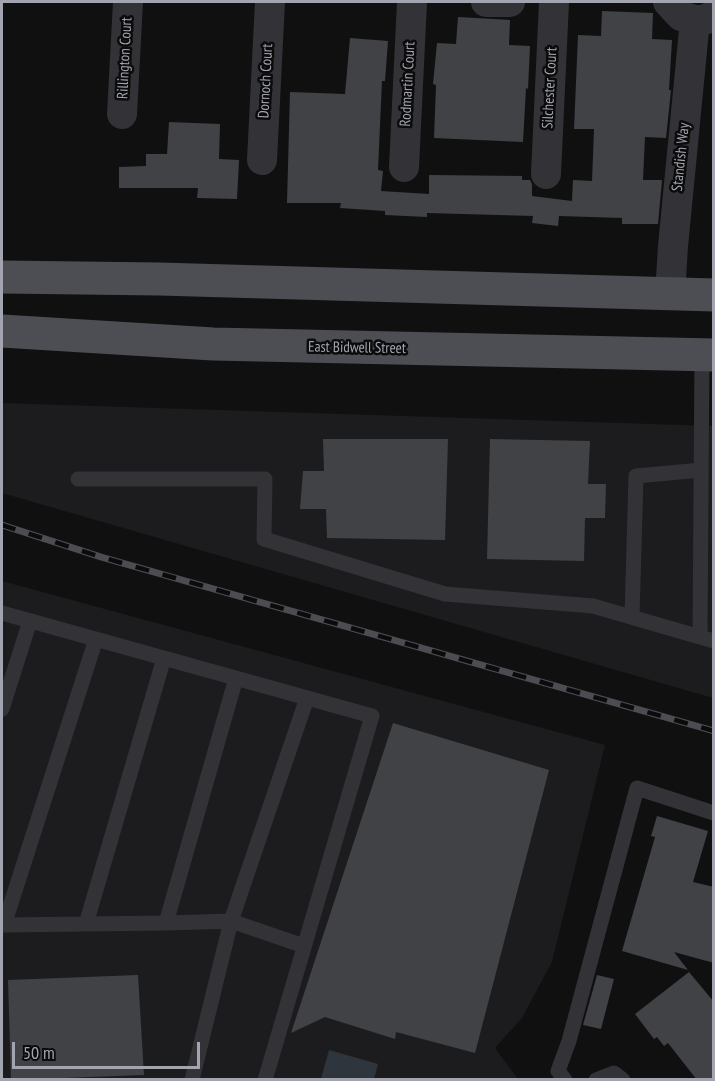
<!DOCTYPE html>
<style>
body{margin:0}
#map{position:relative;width:715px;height:1081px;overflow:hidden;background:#101011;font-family:"PT Sans Narrow",sans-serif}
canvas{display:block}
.frame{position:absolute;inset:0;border:3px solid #a2a5b0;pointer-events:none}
.scale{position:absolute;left:12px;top:1042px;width:188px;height:27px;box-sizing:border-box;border:3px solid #a2a5b0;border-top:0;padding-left:8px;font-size:18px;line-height:21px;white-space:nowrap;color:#a2a5b0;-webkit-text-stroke:4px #0b0b0c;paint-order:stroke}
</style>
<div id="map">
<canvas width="715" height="1081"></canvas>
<div class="frame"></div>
<div class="scale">50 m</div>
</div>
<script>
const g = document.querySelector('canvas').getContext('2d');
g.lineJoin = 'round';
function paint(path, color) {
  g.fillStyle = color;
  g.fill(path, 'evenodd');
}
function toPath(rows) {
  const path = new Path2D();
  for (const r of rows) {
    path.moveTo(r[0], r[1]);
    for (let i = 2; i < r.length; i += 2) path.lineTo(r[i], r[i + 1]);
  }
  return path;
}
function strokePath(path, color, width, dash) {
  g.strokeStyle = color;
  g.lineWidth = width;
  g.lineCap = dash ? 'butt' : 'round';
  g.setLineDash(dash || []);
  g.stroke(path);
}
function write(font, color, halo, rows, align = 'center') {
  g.font = font + ' "PT Sans Narrow",sans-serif';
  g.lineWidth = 5;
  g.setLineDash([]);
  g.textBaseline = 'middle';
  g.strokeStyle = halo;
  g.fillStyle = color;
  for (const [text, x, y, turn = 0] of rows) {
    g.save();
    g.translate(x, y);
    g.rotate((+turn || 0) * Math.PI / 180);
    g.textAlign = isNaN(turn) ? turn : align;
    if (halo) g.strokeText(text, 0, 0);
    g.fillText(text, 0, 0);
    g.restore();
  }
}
const built = toPath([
 [2,403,713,426,713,698,2,493],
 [2,581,605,745,552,962,522,1018,495,1048,518,1079,2,1079]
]);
const water = toPath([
 [329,1050,378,1064,374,1079,321,1079]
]);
const building = toPath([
 [602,11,653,13,652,39,672,40,669,90,671,90,666,138,645,137,643,180,662,180,658,224,622,224,622,218,559,216,558,226,532,223,533,216,427,213,427,217,385,215,385,211,340,208,341,203,287,203,290,92,345,94,350,38,388,41,385,81,382,81,378,170,383,171,381,191,429,194,429,175,522,176,522,180,530,180,532,184,532,196,572,201,573,180,592,181,594,129,574,129,578,35,601,36],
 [458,17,510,20,509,45,530,46,528,89,526,88,523,142,434,138,436,85,433,84,437,43,456,44],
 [169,122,220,124,219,159,239,160,237,199,197,198,198,188,119,188,119,167,146,166,146,154,167,154],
 [323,439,448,439,445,540,327,538,326,509,300,509,303,471,324,471],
 [490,439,590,441,588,484,606,484,605,518,585,518,584,561,487,559],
 [393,723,549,770,475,1053,396,1032,395,1039,325,1017,291,1033],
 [657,816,708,831,693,882,714,887,714,963,674,952,688,970,622,951,655,837,651,836],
 [689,972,714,1002,714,1080,697,1080,668,1043,664,1046,657,1037,654,1039,635,1014],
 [138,975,144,1075,11,1080,8,980],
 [597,975,614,979,601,1029,583,1025]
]);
const service = toPath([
 [702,354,700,637,714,641],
 [78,479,265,479,264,539,445,594,593,606,700,637],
 [2,613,372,716,265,1080],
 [632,617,636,476,701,470],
 [2,709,30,621],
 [166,923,236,678],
 [86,924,164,658],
 [2,925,166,923,231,921,304,946],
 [4,925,96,639],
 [192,1080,231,921,307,698],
 [565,1080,558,1071,569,1041,637,788,714,813],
 [596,1080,614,1073,623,1080]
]);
const minor = toPath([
 [486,2,510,2],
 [668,2,681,16,695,20,704,20,714,15],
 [122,114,128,2],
 [262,160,270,2],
 [404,167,412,2],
 [546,174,554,2],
 [670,295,673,246,695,20]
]);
const primary = toPath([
 [2,277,159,279,714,295],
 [2,331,213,344,714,355]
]);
const rail = toPath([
 [2,525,101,557,714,731]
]);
const streetNames = [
 ["Rillington Court",125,58,-87],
 ["Dornoch Court",266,81,-87],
 ["Rodmartin Court",408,84,-87],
 ["Silchester Court",550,88,-87],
 ["Standish Way",681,157,-84],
 ["East Bidwell Street",357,348,1]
];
paint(built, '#1c1c1e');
paint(water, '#2e353c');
paint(building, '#414246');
strokePath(service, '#333337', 15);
strokePath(minor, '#333337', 30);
strokePath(primary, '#4d4e54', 33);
strokePath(rail, '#4c4d52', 7);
strokePath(rail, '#0b0b0c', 4.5, [14]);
write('15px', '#a2a5b0', '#0b0b0c', streetNames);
</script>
